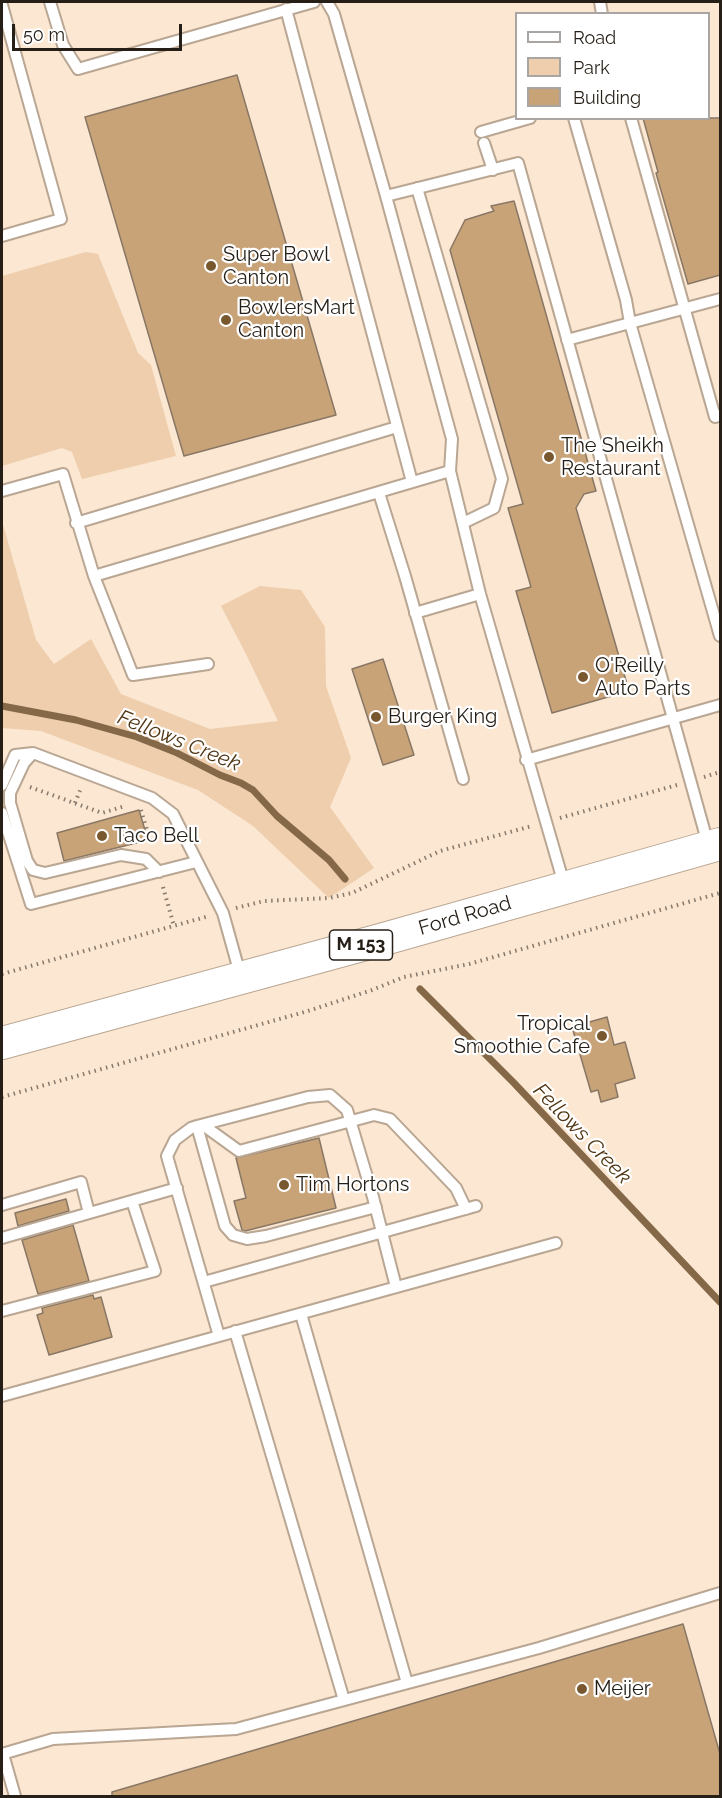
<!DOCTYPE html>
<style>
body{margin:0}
#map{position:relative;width:722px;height:1798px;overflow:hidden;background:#fbe7d2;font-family:Raleway,sans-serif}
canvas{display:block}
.frame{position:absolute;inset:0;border:3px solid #261f17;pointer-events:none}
.legend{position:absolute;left:515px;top:12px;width:195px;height:108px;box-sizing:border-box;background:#fff;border:2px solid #a8a5a2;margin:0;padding:8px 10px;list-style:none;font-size:18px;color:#261f17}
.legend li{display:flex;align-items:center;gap:12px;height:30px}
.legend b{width:30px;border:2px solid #a8a5a2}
.scale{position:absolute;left:12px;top:24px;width:170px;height:27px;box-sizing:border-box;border:3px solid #261f17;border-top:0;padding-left:8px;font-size:18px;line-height:21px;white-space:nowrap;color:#261f17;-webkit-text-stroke:4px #fff;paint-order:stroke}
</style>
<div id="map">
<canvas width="722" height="1798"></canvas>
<div class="frame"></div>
<ul class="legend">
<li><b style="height:8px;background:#fff"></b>Road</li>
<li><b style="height:16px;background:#eeceac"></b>Park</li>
<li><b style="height:16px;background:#c9a378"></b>Building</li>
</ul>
<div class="scale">50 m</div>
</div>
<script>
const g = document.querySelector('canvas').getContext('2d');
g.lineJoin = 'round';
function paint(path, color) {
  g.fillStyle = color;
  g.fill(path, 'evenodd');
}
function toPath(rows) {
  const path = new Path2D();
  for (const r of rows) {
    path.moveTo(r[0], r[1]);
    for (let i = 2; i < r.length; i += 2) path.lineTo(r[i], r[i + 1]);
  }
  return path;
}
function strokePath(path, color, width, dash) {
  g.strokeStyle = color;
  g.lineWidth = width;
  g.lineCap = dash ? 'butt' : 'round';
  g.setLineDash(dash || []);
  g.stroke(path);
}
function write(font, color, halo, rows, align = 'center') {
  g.font = font + ' Raleway,sans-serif';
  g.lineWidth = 4.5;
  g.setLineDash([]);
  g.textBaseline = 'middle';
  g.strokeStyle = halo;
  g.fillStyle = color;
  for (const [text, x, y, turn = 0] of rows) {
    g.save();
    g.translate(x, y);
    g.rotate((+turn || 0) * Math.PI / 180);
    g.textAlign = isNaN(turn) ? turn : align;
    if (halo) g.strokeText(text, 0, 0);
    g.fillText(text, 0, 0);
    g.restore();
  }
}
const green = toPath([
 [86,252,98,254,138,353,151,365,176,456,82,479,72,452,62,448,2,466,2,276],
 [2,521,36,640,54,664,91,639,121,694,210,729,278,721,246,654,221,606,260,586,301,590,325,627,326,686,351,758,330,807,374,868,329,898,253,826,198,790,41,731,2,728]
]);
const stream = toPath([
 [2,706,76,720,137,737,175,752,220,775,241,783,253,790,277,816,329,860,345,879],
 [420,989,514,1083,720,1302]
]);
const building = toPath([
 [237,75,336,415,184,456,85,117,237,75],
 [643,118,720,118,720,275,688,284,656,173,658,172,643,118],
 [514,201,596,491,584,494,576,508,629,691,552,713,516,591,531,587,508,508,523,504,450,250,465,220,494,211,491,206,514,201],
 [383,659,414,755,383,765,352,669,383,659],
 [139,810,148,840,64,861,57,833,139,810],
 [607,1017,614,1045,625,1042,635,1078,615,1084,618,1097,601,1102,598,1090,591,1092,572,1027,607,1017],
 [319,1138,336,1208,245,1231,242,1230,234,1201,246,1198,236,1158,319,1138],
 [66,1199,69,1211,18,1226,15,1213,66,1199],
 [73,1225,89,1281,38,1294,22,1240,73,1225],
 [93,1295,94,1299,101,1297,112,1337,49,1355,37,1315,43,1313,42,1308,93,1295],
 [683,1624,720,1754,720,1797,112,1797,112,1792,683,1624]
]);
const path = toPath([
 [704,777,720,772],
 [30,787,102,813,125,806],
 [75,803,81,788],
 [141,810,150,840],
 [560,818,677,785],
 [163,887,174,926],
 [236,908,264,901,329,898,352,893,440,851,532,826],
 [2,974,209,916],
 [2,1097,308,1011,372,990,404,977,469,964,720,893]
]);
const lane = toPath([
 [50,2,63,45,78,69,314,2],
 [327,2,334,14,386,196,452,439,450,471,480,594,564,884],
 [600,2,602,14],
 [2,5,61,219,2,236],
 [286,9,412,482],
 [574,118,626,300,630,323,720,299],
 [631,118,715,417,720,415],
 [481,132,530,118],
 [484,143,493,170],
 [417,188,502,479,494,508,463,523],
 [386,196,518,163,708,844],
 [567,340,630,323,720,636],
 [2,491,63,474,94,576,450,471],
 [379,493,405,576,463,779],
 [76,523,397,427],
 [94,576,133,675,208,664],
 [415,613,480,594],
 [33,753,24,763,10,793,10,803,27,861,33,870,45,873,121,855,146,859,159,872],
 [526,760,720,705],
 [2,785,15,755,33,753,152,798,173,814,223,913,240,974],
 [2,813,31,904,196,862],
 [203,1125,239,1151,374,1115,390,1119,456,1188,466,1209],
 [197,1126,225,1226,233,1235,247,1239,266,1236,376,1207],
 [2,1205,81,1182,89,1213],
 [2,1238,177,1188],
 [204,1282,476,1206],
 [2,1311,155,1271,132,1201],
 [301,1314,407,1683],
 [235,1331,344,1700],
 [219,1336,167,1156,175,1140,191,1128,197,1126,308,1097,330,1095,347,1110,373,1197,396,1287],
 [2,1396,556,1243],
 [2,1754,53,1739,236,1729,539,1648,720,1593],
 [3,1754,15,1796]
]);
const primary = toPath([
 [2,1043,384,939,720,844]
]);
const markers = [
 [211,266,6,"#79572f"],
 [226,320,6,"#79572f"],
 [549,457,6,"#79572f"],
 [583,677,6,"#79572f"],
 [376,717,6,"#79572f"],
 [102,836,6,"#79572f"],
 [602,1036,6,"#79572f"],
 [284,1185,6,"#79572f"],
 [582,1689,6,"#79572f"]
];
const shields = [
 [361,945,63]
];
const shieldNames = [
 ["M 153",361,945]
];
const poiNames = [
 ["Super Bowl",223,255],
 ["Canton",223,278],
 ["BowlersMart",238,308],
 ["Canton",238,331],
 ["The Sheikh",561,446],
 ["Restaurant",561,469],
 ["O'Reilly",595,666],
 ["Auto Parts",595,689],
 ["Burger King",388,717],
 ["Taco Bell",114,836],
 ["Tropical",590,1024,"right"],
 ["Smoothie Cafe",590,1047,"right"],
 ["Tim Hortons",296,1185],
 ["Meijer",594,1689]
];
const streetNames = [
 ["Ford Road",465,916,-16]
];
const waterNames = [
 ["Fellows Creek",179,741,22],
 ["Fellows Creek",582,1134,46]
];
paint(green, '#eeceac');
strokePath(stream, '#846848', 7);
paint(building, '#c9a378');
strokePath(building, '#897765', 1.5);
strokePath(lane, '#b9a693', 14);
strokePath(primary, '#b9a693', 34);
strokePath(path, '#877a6c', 4, [1.5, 4.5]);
strokePath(lane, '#fff', 10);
strokePath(primary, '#fff', 32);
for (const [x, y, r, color] of markers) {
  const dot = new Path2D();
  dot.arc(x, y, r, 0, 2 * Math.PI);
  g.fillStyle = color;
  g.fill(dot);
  strokePath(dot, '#fff', 2);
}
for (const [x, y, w] of shields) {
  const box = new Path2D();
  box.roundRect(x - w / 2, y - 15, w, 30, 4.5);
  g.fillStyle = '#fff';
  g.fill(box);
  strokePath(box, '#261f17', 1.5);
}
write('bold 18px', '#261f17', null, shieldNames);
write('20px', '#261f17', '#fff', poiNames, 'left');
write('20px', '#261f17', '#fff', streetNames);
write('italic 21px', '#523715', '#fff', waterNames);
</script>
